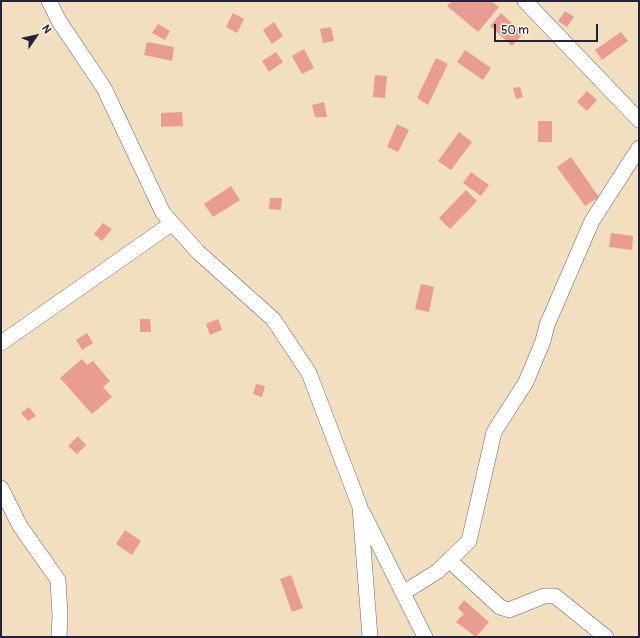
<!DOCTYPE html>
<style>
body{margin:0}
#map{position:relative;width:640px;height:638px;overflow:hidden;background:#f2dfc0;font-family:Pangolin,sans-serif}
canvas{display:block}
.frame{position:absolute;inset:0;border:2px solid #22223b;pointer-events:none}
.north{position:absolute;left:16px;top:16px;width:40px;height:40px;-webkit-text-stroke:3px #fcf5e5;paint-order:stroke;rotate:56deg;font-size:11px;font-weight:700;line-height:16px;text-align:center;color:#22223b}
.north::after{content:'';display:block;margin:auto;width:14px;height:18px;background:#22223b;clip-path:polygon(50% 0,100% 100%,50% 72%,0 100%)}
.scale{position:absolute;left:494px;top:24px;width:104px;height:18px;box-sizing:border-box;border:2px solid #22223b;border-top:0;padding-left:5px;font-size:12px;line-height:14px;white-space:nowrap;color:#22223b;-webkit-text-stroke:3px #fcf5e5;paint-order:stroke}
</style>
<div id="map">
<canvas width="640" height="638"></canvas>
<div class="frame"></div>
<div class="north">N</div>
<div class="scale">50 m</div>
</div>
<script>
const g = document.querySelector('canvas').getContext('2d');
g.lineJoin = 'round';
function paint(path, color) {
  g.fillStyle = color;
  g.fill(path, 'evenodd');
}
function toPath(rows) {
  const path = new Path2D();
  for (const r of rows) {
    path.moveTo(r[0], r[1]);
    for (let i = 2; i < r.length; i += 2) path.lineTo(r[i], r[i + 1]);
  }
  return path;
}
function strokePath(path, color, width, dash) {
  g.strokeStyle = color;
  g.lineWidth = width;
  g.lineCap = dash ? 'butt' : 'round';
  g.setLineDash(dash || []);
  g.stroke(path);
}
const building = toPath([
 [452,1,491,1,499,7,478,32,447,6],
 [565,11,574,17,567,27,558,21],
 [233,13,244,19,237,33,226,27],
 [501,13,523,34,512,46,490,26],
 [274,22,283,36,272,44,263,30],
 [158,24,170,31,165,40,152,33],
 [331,27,334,41,323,43,320,29],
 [621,32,628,41,602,60,595,50],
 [147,42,174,47,172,61,144,55],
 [304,49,314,68,302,74,292,56],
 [465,50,491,68,483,80,457,62],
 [276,52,283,62,269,72,262,61],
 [436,58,448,64,428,105,417,98],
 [375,75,387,76,385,98,373,97],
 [520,87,523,97,516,99,513,88],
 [587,91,597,100,587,111,577,102],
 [324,102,327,117,315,117,312,105],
 [182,112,183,126,161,127,161,113],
 [538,121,552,121,552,142,538,142],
 [397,124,409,130,398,152,387,147],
 [459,132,472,142,451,170,438,161],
 [571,157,599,197,585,206,557,167],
 [471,172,489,185,481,196,463,183],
 [231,186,240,200,213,217,204,204],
 [466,190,477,201,450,229,439,218],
 [270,198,282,198,281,210,269,209],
 [103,223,112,229,102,241,94,234],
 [611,233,633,236,632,250,609,247],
 [421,284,434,287,429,312,415,309],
 [140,319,150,319,151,332,140,332],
 [218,319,222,330,210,335,206,324],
 [87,333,93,343,82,350,76,340],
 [82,359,87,365,93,361,110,381,103,387,112,397,92,414,60,378],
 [256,384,265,386,262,397,253,394],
 [29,407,36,416,28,421,21,413],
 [78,436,86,445,77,454,68,446],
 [125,530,141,541,132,555,116,544],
 [291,575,303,608,292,612,280,579],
 [464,600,489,622,476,637,456,622,464,614,458,608]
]);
const minor = toPath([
 [49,1,59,21,104,88,163,213,198,252,273,319,309,373,360,507,370,637],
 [525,1,639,120],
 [1,343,171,224],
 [1,488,20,526,58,580,60,616,59,637],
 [363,513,425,637],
 [449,560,500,607,509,610,544,596,555,596,606,637],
 [403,593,438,571,469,541,494,432,526,382,543,341,547,325,592,221,639,148]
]);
paint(building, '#e89c92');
strokePath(minor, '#6b646a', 16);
strokePath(minor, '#fff', 15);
</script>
